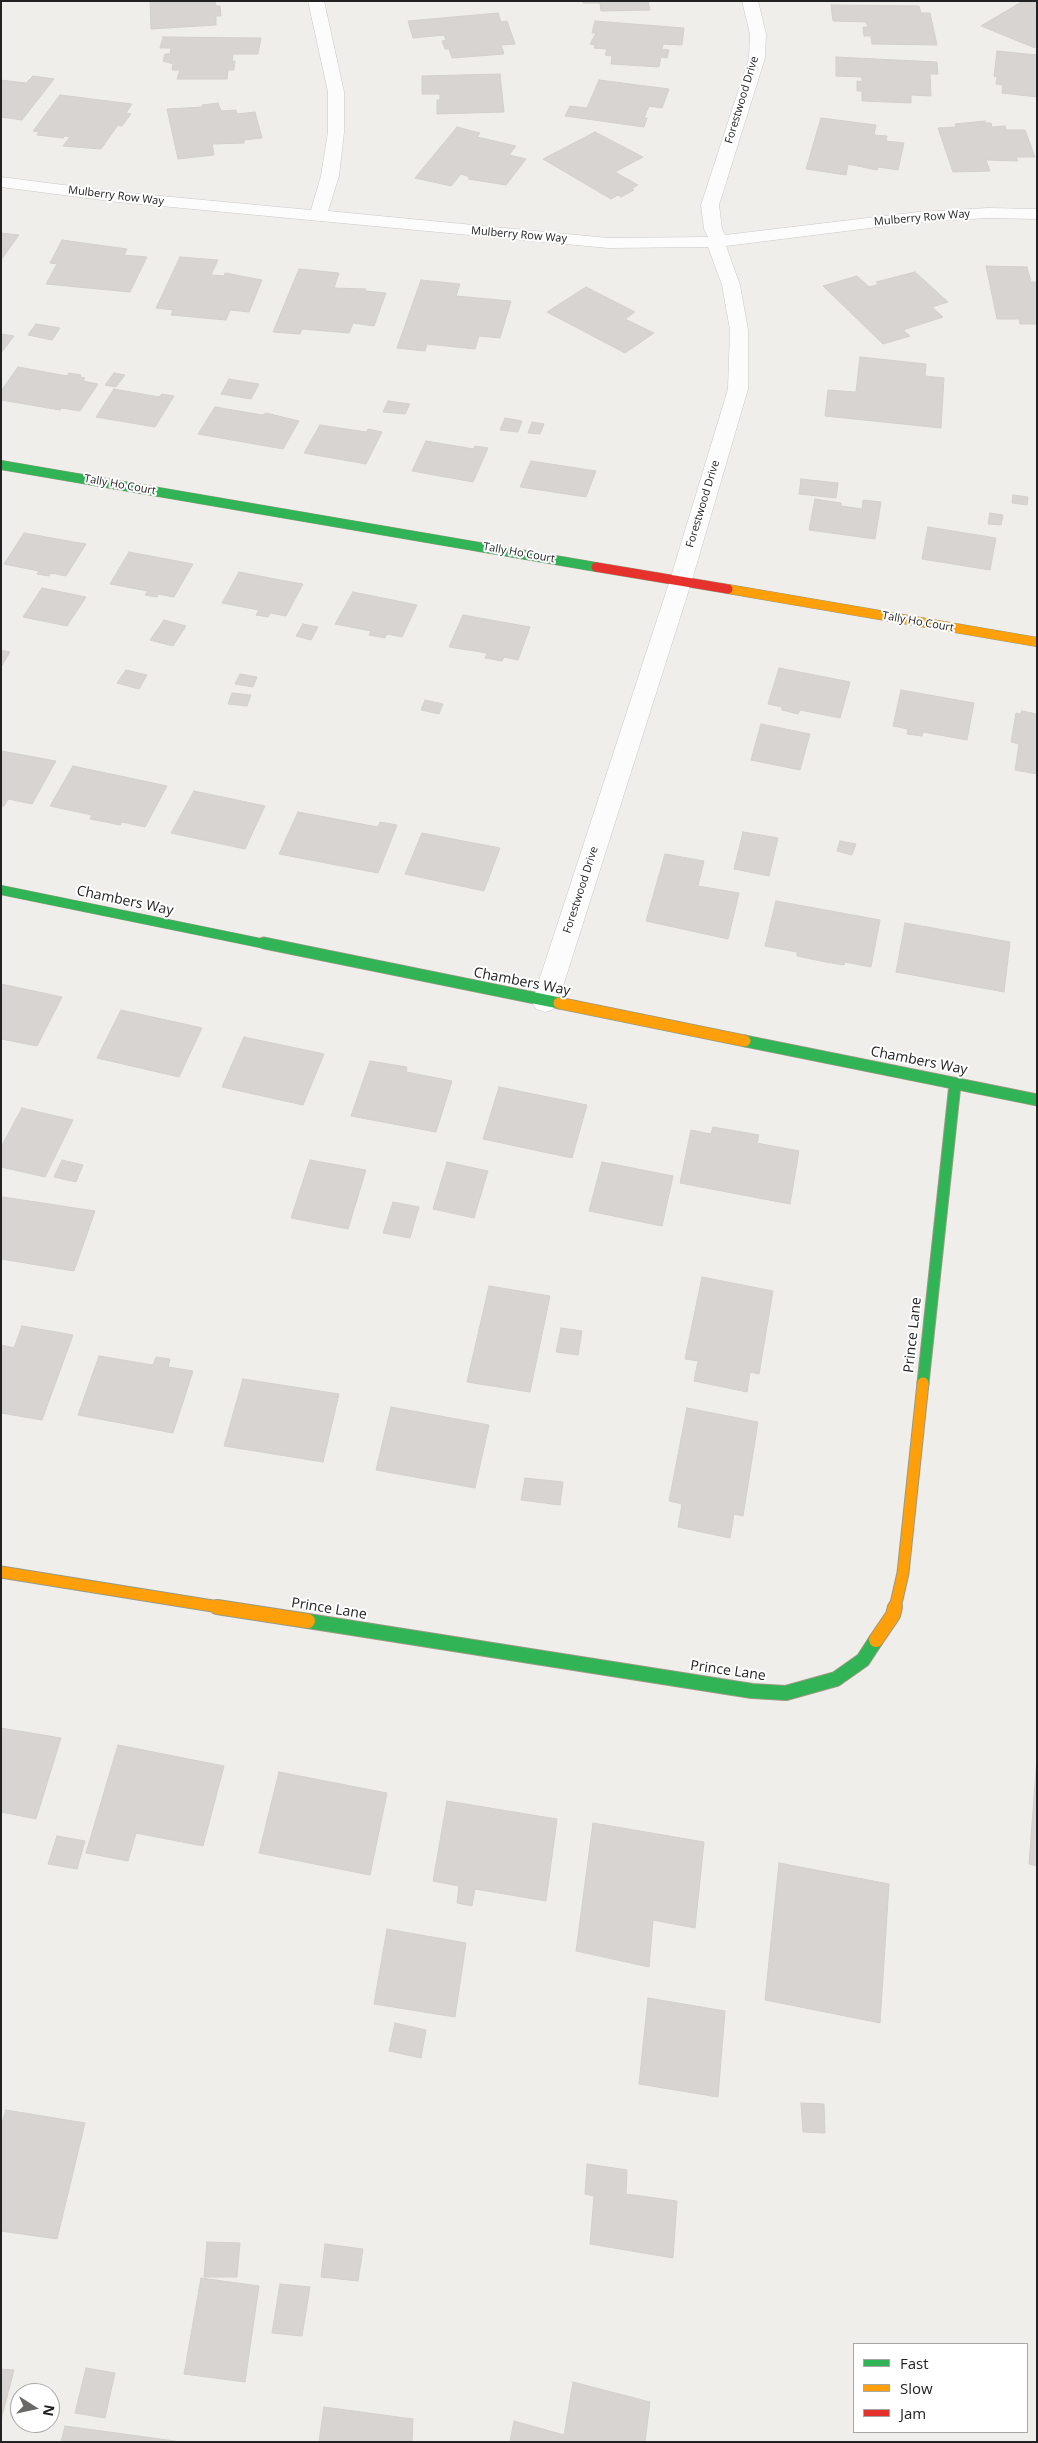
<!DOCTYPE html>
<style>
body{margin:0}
#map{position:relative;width:1038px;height:2443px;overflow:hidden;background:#f0eeeb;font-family:"Open Sans",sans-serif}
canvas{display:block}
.frame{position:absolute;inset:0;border:2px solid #222;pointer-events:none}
.legend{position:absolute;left:853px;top:2343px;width:175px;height:90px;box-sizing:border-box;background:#fff;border:1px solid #a7a7a7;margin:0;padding:6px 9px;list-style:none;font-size:15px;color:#222}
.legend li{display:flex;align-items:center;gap:10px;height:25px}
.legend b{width:25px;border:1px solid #a7a7a7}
.north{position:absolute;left:10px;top:2383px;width:50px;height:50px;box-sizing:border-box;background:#fff;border:1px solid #a7a7a7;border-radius:50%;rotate:100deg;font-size:14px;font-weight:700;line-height:20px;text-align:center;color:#222}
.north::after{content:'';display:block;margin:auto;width:18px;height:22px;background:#6a6968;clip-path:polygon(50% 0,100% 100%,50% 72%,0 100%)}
</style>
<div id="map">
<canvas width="1038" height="2443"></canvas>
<div class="frame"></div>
<ul class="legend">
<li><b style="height:6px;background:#30b455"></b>Fast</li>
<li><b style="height:6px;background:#ff9f0a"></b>Slow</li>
<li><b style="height:6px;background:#e5322d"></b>Jam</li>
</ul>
<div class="north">N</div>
</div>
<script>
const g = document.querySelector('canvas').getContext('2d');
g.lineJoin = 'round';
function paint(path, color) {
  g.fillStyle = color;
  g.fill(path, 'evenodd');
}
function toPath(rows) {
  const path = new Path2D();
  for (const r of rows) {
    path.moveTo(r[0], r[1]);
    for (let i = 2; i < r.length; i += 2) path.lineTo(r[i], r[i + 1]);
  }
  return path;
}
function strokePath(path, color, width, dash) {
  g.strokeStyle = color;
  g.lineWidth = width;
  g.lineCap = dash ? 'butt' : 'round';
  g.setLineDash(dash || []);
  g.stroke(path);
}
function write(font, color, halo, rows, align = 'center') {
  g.font = font + ' "Open Sans",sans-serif';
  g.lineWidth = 4;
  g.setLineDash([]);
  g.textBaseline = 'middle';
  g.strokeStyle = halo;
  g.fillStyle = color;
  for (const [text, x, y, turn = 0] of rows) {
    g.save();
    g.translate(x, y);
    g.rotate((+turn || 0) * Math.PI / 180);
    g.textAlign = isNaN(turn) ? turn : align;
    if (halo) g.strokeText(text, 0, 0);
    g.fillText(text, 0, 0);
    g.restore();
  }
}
const building = toPath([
 [150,1,218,1,215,1,216,6,220,6,221,16,216,16,216,25,151,29,150,1],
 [583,1,652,1,648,1,650,10,601,11,600,3,583,3,583,1],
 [1023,1,1037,1,1035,48,981,26,1023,1],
 [831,5,919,6,921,13,930,13,937,45,872,44,871,36,864,36,863,27,868,27,866,22,833,21,831,5],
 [498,13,501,22,507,21,515,44,501,45,504,54,452,58,449,49,445,49,442,41,446,40,444,35,413,38,408,21,498,13],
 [595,21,684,28,682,45,663,44,662,49,669,50,667,58,661,57,659,67,611,64,612,56,605,55,607,49,594,48,595,45,590,44,596,33,592,33,595,21],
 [163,37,261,38,258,54,233,54,232,61,235,61,234,70,228,70,227,79,177,79,180,70,172,70,173,64,163,61,165,54,170,54,171,48,160,48,163,37],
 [997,51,1037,55,1037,97,1002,93,1003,85,996,84,997,77,994,76,997,51],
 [836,57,937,62,938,74,930,74,931,96,911,95,911,103,862,101,862,91,857,91,857,81,862,82,862,77,836,76,836,57],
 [500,74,504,112,437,114,437,100,440,100,440,94,422,94,422,76,500,74],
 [33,76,54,79,22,120,1,117,1,80,26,83,33,76],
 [599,80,669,89,662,108,649,106,644,118,647,118,644,127,565,116,570,106,587,108,599,80],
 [60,95,132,104,126,113,131,114,122,126,118,125,101,149,63,146,70,137,65,136,63,138,37,135,39,132,33,131,60,95],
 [218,103,221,111,236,110,237,114,255,112,262,138,244,140,244,143,212,144,214,155,178,159,167,109,203,107,202,105,218,103],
 [821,118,876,125,874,135,887,136,886,141,904,143,898,170,878,167,877,170,848,164,846,175,806,169,821,118],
 [985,121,985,123,991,123,992,127,1005,126,1006,130,1025,130,1035,157,1016,157,1018,161,986,160,990,171,953,172,938,128,956,127,955,124,985,121],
 [457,127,480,133,477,137,516,146,509,155,526,159,506,185,468,179,470,177,461,174,451,186,415,178,457,127],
 [595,132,643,157,615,172,638,185,631,189,634,190,621,197,618,195,611,199,543,159,595,132],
 [1,233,19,235,1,260,1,233],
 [62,240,127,249,124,255,147,257,130,292,46,284,57,264,50,263,62,240],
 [180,257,218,260,211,275,224,276,225,273,262,280,249,312,230,310,226,320,171,315,173,310,156,308,180,257],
 [986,266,1027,267,1031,282,1037,282,1037,324,1020,324,1019,319,997,319,986,266],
 [299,269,339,273,334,288,366,289,365,291,386,293,374,326,353,323,349,333,302,329,300,334,273,332,299,269],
 [915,272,948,302,932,307,943,317,903,330,910,336,883,344,823,286,857,276,869,287,879,284,876,282,915,272],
 [421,280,460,284,456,296,511,301,500,338,479,336,475,349,427,344,425,351,397,348,421,280],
 [586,287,635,312,625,319,654,333,625,353,547,312,586,287],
 [36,324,60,328,52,340,28,335,36,324],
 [1,334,14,336,1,353,1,334],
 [860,357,926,364,925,376,944,378,941,428,825,416,828,390,856,392,860,357],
 [18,367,67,376,69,373,81,375,80,377,85,378,83,381,98,384,80,411,62,408,60,410,1,400,1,391,18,367],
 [114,373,125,375,116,387,105,385,114,373],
 [229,379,259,384,251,399,221,394,229,379],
 [114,389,159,397,162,394,174,396,155,427,96,417,114,389],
 [388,401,410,404,405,414,383,412,388,401],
 [215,407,262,415,266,413,299,421,283,449,198,434,215,407],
 [505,418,522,421,518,432,500,430,505,418],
 [532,422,544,424,540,434,528,433,532,422],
 [320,425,366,432,368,429,382,432,366,464,304,453,320,425],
 [426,441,474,449,475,446,488,448,473,482,412,471,426,441],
 [531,461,596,471,586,497,520,487,531,461],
 [801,479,838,483,836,498,799,494,801,479],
 [1013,495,1028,497,1027,505,1012,503,1013,495],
 [815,499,841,503,841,506,862,509,863,500,881,502,875,539,809,530,815,499],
 [990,513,1003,515,1001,525,988,524,990,513],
 [928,527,996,538,990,570,922,559,928,527],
 [24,533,85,544,86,544,66,576,51,573,49,576,37,574,39,571,4,564,24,533],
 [129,552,193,564,174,597,158,594,157,597,145,595,148,591,110,584,129,552],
 [239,572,280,580,303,584,286,616,270,613,268,617,256,615,259,610,222,603,239,572],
 [42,588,86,597,67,626,23,617,42,588],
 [353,592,417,605,402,637,387,634,385,638,369,635,371,631,335,624,353,592],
 [463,615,530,627,518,660,504,657,502,661,485,658,487,653,449,647,463,615],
 [164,620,186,626,173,646,150,640,164,620],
 [303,624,318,627,311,640,296,636,303,624],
 [1,650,10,652,1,667,1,650],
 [779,668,850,682,840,718,800,710,798,714,782,710,782,707,768,704,779,668],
 [126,670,147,675,139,689,117,683,126,670],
 [240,674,257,677,253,687,235,684,240,674],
 [901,690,974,703,967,740,923,732,922,736,907,734,908,729,893,726,901,690],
 [232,693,251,695,247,706,228,704,232,693],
 [425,700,443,704,439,714,421,710,425,700],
 [1022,711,1037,714,1037,774,1015,770,1019,744,1011,742,1016,713,1021,714,1022,711],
 [761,724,810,734,800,770,751,760,761,724],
 [1,751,56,761,32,804,8,799,4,806,1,806,1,751],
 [73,766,167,786,145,827,122,822,120,825,106,822,90,819,92,815,50,806,73,766],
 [194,791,265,806,245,849,171,833,194,791],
 [298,812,378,827,380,822,397,825,378,873,279,854,298,812],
 [743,832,778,838,769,876,734,869,743,832],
 [422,833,500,848,484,891,405,874,422,833],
 [840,841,856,844,852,855,837,851,840,841],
 [665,854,704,861,698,886,739,893,728,939,646,921,665,854],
 [776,901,880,920,871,967,845,962,844,965,826,962,797,956,797,952,765,946,776,901],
 [905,923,1010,942,1004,992,896,972,905,923],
 [1,984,62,997,37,1046,1,1039,1,984],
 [121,1010,202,1028,179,1077,97,1058,121,1010],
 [244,1037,324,1054,303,1105,222,1087,244,1037],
 [370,1061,407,1067,406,1072,452,1081,436,1132,351,1116,370,1061],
 [499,1087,587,1105,572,1158,483,1139,499,1087],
 [22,1108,73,1120,45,1177,1,1167,1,1147,22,1108],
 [713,1127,759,1135,757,1143,799,1151,790,1204,680,1183,691,1130,711,1134,713,1127],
 [62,1160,83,1165,76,1182,54,1177,62,1160],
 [310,1160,366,1170,348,1229,291,1218,310,1160],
 [447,1162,488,1171,474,1218,433,1209,447,1162],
 [602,1162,673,1176,662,1226,589,1211,602,1162],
 [3,1197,95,1211,74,1271,1,1259,1,1203,3,1197],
 [393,1202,419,1207,410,1238,383,1233,393,1202],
 [702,1277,773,1291,759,1374,750,1372,747,1392,694,1381,698,1361,685,1359,702,1277],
 [489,1286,550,1296,530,1392,467,1382,489,1286],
 [22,1326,73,1335,42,1420,1,1413,1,1345,14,1348,22,1326],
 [561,1328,582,1331,578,1355,556,1352,561,1328],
 [99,1356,153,1365,156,1357,170,1359,168,1367,193,1371,173,1433,78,1415,99,1356],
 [243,1379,339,1394,323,1462,224,1446,243,1379],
 [391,1407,489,1425,475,1488,376,1470,391,1407],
 [687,1408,758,1422,743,1516,734,1514,730,1538,678,1527,682,1504,669,1501,687,1408],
 [525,1478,563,1482,560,1505,521,1500,525,1478],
 [1,1728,61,1738,36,1819,1,1812,1,1728],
 [118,1745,224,1766,203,1846,136,1833,128,1861,86,1853,118,1745],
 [1037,1757,1037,1866,1029,1864,1037,1757],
 [279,1772,387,1793,370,1875,259,1853,279,1772],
 [447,1801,557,1819,546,1901,475,1889,472,1906,457,1903,459,1886,433,1881,447,1801],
 [593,1823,704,1842,695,1928,653,1920,649,1967,576,1951,593,1823],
 [57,1836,85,1841,77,1869,48,1864,57,1836],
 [779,1863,889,1884,880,2023,765,2000,779,1863],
 [387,1929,466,1943,455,2017,374,2004,387,1929],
 [648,1998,725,2011,718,2097,639,2084,648,1998],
 [395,2023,426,2030,421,2058,389,2051,395,2023],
 [801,2103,824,2104,825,2133,803,2132,801,2103],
 [6,2110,85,2123,57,2239,1,2231,1,2126,6,2110],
 [587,2164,627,2170,626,2194,677,2201,673,2258,590,2244,594,2196,585,2194,587,2164],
 [207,2242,240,2243,237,2277,204,2277,207,2242],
 [325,2244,363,2249,358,2281,321,2277,325,2244],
 [201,2278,259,2286,245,2382,184,2374,201,2278],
 [280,2284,310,2287,302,2336,272,2333,280,2284],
 [86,2368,115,2373,105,2418,75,2413,86,2368],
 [1,2369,14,2370,1,2420,1,2369],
 [573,2382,650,2402,645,2442,510,2442,514,2421,564,2435,573,2382],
 [324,2407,413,2419,412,2442,319,2442,324,2407],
 [65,2426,182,2442,61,2442,65,2426]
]);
const street = toPath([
 [308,1,324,1,344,92,344,132,339,176,328,211,608,238,708,237,704,229,701,205,749,58,750,34,742,1,758,1,766,34,765,58,719,205,722,229,725,235,918,212,988,208,1037,209,1037,219,988,218,918,222,726,246,740,285,748,330,748,389,692,580,558,1002,554,1009,545,1012,536,1009,532,1002,670,580,728,389,730,330,722,285,708,247,608,248,118,202,1,187,1,177,118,192,311,210,321,176,328,132,328,92,308,1]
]);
const fastFar2 = toPath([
 [1,465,596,567],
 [1,890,270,945]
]);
const fastFar1 = toPath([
 [264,943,559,1003],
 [745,1041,1037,1100],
 [923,1383,955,1084]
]);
const fast = toPath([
 [308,1621,752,1691,786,1693,836,1679,863,1660,876,1640]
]);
const slowFar2 = toPath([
 [728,589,1037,642]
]);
const slowFar1 = toPath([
 [559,1003,745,1041],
 [1,1572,225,1608],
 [895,1608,903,1573,923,1383]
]);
const slow = toPath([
 [217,1607,308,1621],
 [876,1640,893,1615,895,1607]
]);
const jam = toPath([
 [596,567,728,589]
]);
const farStreetnames = [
 ["Forestwood Drive",742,100,-73],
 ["Mulberry Row Way",116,196,7],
 ["Mulberry Row Way",922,218,-5],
 ["Mulberry Row Way",519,235,5],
 ["Tally Ho Court",120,485,10],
 ["Forestwood Drive",703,504,-73],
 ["Tally Ho Court",519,553,10],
 ["Tally Ho Court",918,622,10],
 ["Forestwood Drive",581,890,-72]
];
const streetNames = [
 ["Chambers Way",125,901,12],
 ["Chambers Way",522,982,11],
 ["Chambers Way",919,1061,11],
 ["Prince Lane",913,1335,-84],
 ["Prince Lane",329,1609,9],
 ["Prince Lane",728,1671,8]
];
paint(building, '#d7d4d2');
strokePath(building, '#d3d0cc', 1);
strokePath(street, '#c9c8c7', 1);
strokePath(fastFar2, '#999a82', 10);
strokePath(fastFar1, '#999a82', 13);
strokePath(fast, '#999a82', 16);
strokePath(slowFar2, '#999a82', 10);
strokePath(slowFar1, '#999a82', 13);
strokePath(slow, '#999a82', 16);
strokePath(jam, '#999a82', 10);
paint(street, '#fdfcfc');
strokePath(fastFar2, '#30b455', 9);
strokePath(fastFar1, '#30b455', 11);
strokePath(fast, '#30b455', 14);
strokePath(slowFar2, '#ff9f0a', 9);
strokePath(slowFar1, '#ff9f0a', 11);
strokePath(slow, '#ff9f0a', 14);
strokePath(jam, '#e5322d', 9);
write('11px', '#222', '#fff', farStreetnames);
write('14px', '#222', '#fff', streetNames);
</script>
